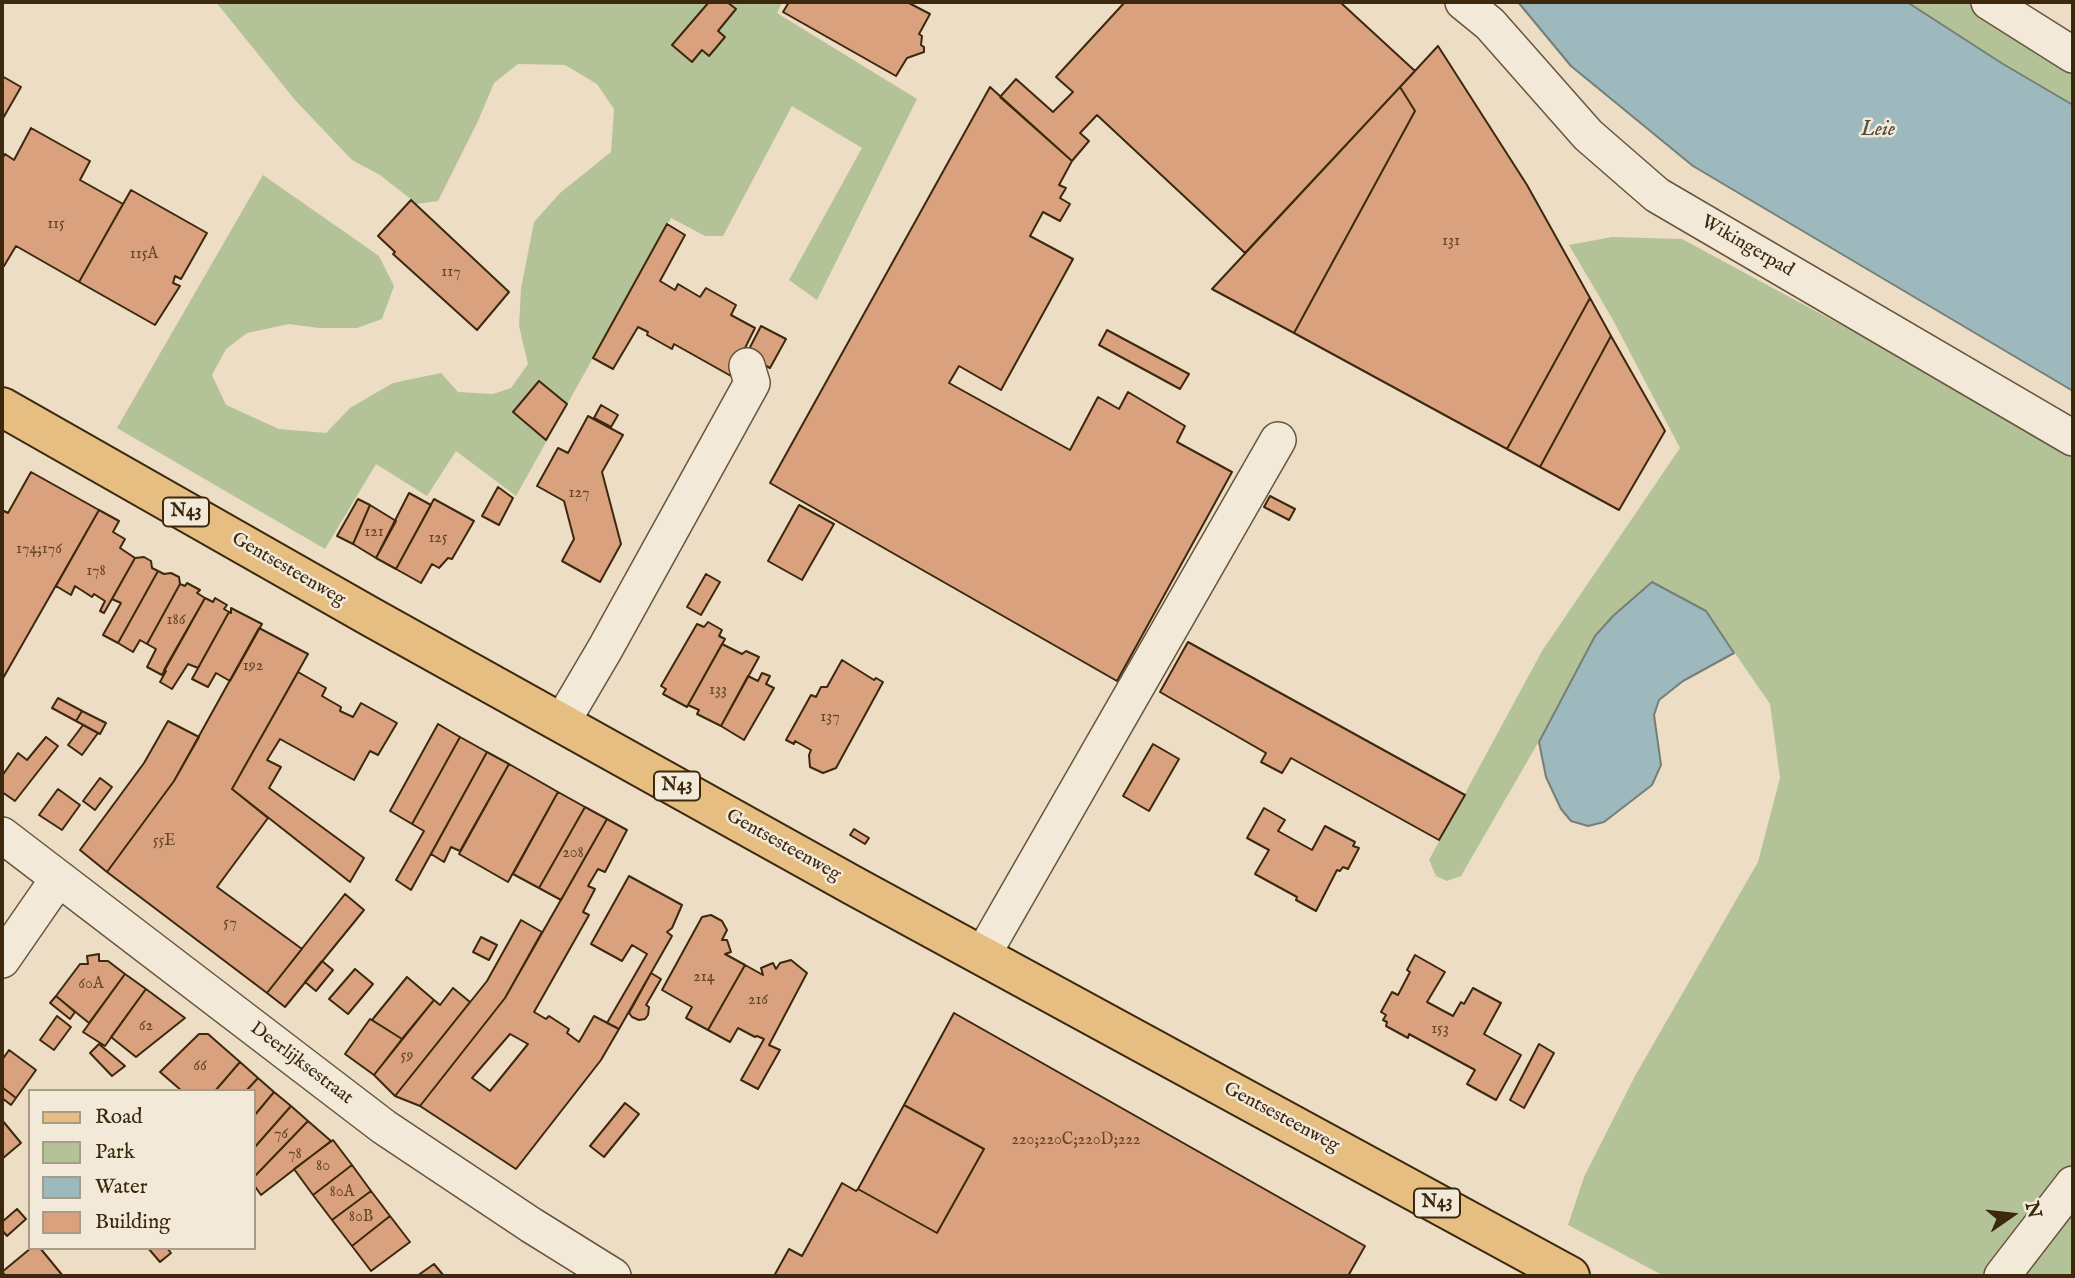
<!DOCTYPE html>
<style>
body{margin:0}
#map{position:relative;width:2075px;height:1278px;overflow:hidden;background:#ecddc4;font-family:"IM FELL English",serif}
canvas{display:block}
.frame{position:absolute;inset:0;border:4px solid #3b280d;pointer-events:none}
.legend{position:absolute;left:28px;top:1089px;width:228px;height:161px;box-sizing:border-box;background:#f3e9d9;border:2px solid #a99c87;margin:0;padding:9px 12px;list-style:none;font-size:21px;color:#3b280d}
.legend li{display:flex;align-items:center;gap:14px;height:35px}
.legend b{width:35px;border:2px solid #a99c87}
.north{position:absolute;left:1977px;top:1180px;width:70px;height:70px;-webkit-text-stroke:5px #f3e9d9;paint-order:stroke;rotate:76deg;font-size:19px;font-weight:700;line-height:28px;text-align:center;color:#3b280d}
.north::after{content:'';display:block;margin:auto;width:24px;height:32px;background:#3b280d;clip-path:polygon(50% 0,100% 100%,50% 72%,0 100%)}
</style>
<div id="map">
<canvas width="2075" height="1278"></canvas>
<div class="frame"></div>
<ul class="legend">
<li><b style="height:9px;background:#e6be82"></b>Road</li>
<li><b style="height:19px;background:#b4c297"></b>Park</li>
<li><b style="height:19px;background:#9db9be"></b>Water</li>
<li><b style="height:19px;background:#daa17e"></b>Building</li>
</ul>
<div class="north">N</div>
</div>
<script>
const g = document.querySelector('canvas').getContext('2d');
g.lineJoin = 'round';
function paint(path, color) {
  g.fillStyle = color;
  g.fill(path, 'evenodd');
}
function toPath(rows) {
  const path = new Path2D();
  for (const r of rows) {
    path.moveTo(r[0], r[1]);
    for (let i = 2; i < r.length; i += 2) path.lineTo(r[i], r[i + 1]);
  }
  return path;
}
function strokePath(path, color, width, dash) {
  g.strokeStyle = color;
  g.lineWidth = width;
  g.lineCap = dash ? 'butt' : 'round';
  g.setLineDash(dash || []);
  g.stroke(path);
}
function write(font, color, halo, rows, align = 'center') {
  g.font = font + ' "IM FELL English",serif';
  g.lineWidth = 5;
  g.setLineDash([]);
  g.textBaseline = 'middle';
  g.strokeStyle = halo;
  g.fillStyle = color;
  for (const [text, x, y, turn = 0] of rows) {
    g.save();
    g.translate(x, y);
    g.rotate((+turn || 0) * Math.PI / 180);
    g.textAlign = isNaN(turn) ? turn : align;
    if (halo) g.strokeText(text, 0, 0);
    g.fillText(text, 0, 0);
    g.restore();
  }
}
const green = toPath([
 [216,2,782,2,777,13,917,99,817,300,789,280,862,148,792,106,723,236,705,236,671,218,516,496,456,451,427,496,376,464,325,549,117,428,263,175,379,256,394,286,382,319,357,328,319,328,289,324,247,333,226,349,212,375,226,405,279,429,326,433,350,408,393,383,441,373,458,392,493,394,511,388,528,364,519,326,521,289,534,222,560,193,611,152,614,109,597,84,565,65,518,64,494,83,478,121,438,201,417,204,380,175,352,160,295,100],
 [1907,2,1969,2,2008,28,2073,66,2073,105,2003,64],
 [1612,237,1682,239,2073,450,2073,1170,1986,1276,1664,1276,1568,1225,1584,1177,1635,1076,1758,862,1780,778,1770,704,1706,611,1595,636,1561,703,1461,876,1447,881,1436,876,1429,860,1542,651,1680,448,1613,320,1569,245],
 [2073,1199,2073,1276,2013,1276]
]);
const water = toPath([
 [1518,2,1907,2,2003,64,2073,105,2073,391,1693,166,1571,66,1518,2],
 [1652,582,1706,611,1734,653,1683,681,1659,700,1654,715,1661,765,1652,785,1604,822,1588,826,1571,821,1561,809,1546,777,1539,742,1595,636,1613,616,1652,582]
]);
const building = toPath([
 [709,2,727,2,736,9,718,31,725,37,709,56,702,50,692,62,672,45,709,2],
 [789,2,907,2,930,14,919,34,922,36,921,45,924,47,924,52,907,58,896,76,783,12,789,2],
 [1125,2,1340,2,1415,71,1245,253,1097,115,1080,133,1089,141,1072,161,1000,97,1016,79,1053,112,1073,92,1056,77,1125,2],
 [1438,46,1527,185,1590,298,1507,449,1294,333,1415,111,1400,87,1438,46],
 [2,76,21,87,2,120,2,76],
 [990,87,1072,161,1059,185,1066,188,1060,198,1070,204,1060,221,1043,212,1030,236,1073,259,1001,390,959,366,949,383,1070,450,1098,397,1119,409,1128,392,1185,426,1177,442,1232,472,1117,681,770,483,990,87],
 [1400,87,1415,111,1294,333,1212,289,1400,87],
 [31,128,90,161,80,180,123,204,79,282,16,246,4,266,2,265,2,159,5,154,14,160,31,128],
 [131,190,207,233,181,279,175,276,173,283,180,286,155,325,79,282,131,190],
 [411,200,509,292,477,330,393,254,395,252,378,236,411,200],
 [667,224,685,235,660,281,675,290,678,284,700,297,706,288,736,305,731,315,755,328,731,376,674,344,672,349,647,335,648,332,638,327,613,369,593,358,667,224],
 [1590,298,1611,336,1540,467,1507,449,1590,298],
 [761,326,786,339,770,368,746,355,761,326],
 [1107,330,1189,374,1180,389,1099,345,1107,330],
 [1611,336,1665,431,1619,510,1540,467,1611,336],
 [539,381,567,404,546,440,513,412,539,381],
 [601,405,618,415,611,427,594,418,601,405],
 [588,416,623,435,602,472,621,544,600,582,562,561,574,539,564,501,537,486,558,448,568,453,588,416],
 [31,472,99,510,2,680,2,510,8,513,31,472],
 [498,487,513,498,499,525,482,516,498,487],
 [409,493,431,505,396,569,376,558,409,493],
 [1270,496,1295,509,1289,520,1264,507,1270,496],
 [358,499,370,505,353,544,337,536,358,499],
 [434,499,474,521,452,559,448,558,439,568,432,564,421,583,396,569,434,499],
 [370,505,396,521,376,558,353,544,370,505],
 [799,505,834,524,802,580,768,561,799,505],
 [99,510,119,521,113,532,125,539,120,548,135,558,104,613,100,611,105,601,94,594,92,597,75,586,71,595,56,586,99,510],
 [144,557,151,561,152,568,158,571,118,643,103,635,121,603,112,599,135,558,144,557],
 [158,571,164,574,171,573,179,577,180,584,147,644,140,640,133,652,118,643,158,571],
 [706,574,720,582,701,615,687,607,706,574],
 [187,583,200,590,197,593,205,598,162,675,147,667,156,649,147,644,180,584,185,586,187,583],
 [205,598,213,602,215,598,227,605,224,609,229,612,198,668,188,664,172,689,160,682,166,671,164,670,205,598],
 [231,608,262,624,230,681,216,673,208,687,192,679,229,612,231,613,231,608],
 [708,622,722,630,719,636,725,639,687,707,663,694,666,689,661,686,697,624,704,627,708,622],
 [259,628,308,654,232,789,268,818,217,887,302,949,267,993,107,872,174,781,259,628],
 [1188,642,1465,795,1439,840,1291,758,1282,773,1261,762,1266,753,1160,692,1188,642],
 [722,644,742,654,746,651,759,657,721,726,697,714,699,710,688,705,722,644],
 [842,660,874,680,876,678,883,682,836,768,823,773,810,767,809,755,811,750,795,741,794,744,786,740,811,695,816,697,821,687,827,687,842,660],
 [298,672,326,688,322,696,341,707,340,711,353,717,361,703,397,723,378,755,370,751,354,780,280,739,267,760,281,767,269,788,364,858,350,882,232,789,298,672],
 [762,673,770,676,766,684,774,688,744,740,721,726,748,676,758,681,762,673],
 [58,698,82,711,76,721,52,708,58,698],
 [82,711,106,723,100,734,76,721,82,711],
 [168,721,199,737,174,781,107,872,80,850,144,763,168,721],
 [438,724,460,737,412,824,390,811,438,724],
 [83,725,98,733,82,755,68,745,83,725],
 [46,737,58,746,15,801,2,792,2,776,18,753,27,760,46,737],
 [460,737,487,752,411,890,396,880,424,831,412,824,460,737],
 [1153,744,1179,759,1149,811,1123,796,1153,744],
 [487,752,509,764,460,851,451,847,444,862,431,854,487,752],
 [509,764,558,792,508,882,459,854,509,764],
 [100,778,112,787,95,810,83,801,100,778],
 [58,789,80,805,62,830,39,815,58,789],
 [558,792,585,807,539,888,513,874,558,792],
 [585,807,607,819,561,900,539,888,585,807],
 [1264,808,1285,820,1278,831,1312,850,1325,826,1355,842,1353,846,1359,848,1348,869,1343,867,1340,871,1337,870,1316,911,1296,900,1297,897,1255,874,1269,850,1247,838,1264,808],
 [607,819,627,830,605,872,598,869,588,886,595,889,583,912,589,915,534,1012,546,1019,549,1016,569,1029,567,1033,579,1042,594,1016,619,1029,601,1060,516,1169,420,1106,505,998,607,819],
 [510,1034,528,1044,490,1091,472,1078,510,1034],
 [854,829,869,838,865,844,850,835,854,829],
 [629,876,682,905,672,928,667,932,672,936,619,1029,607,1023,647,954,632,945,622,961,591,944,629,876],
 [345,894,364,910,285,1007,267,993,345,894],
 [711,915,722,921,727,930,722,940,727,940,731,952,725,954,745,965,708,1030,686,1018,692,1007,662,990,702,917,711,915],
 [521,920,542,932,505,998,420,1106,395,1096,487,981,521,920],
 [481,937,497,945,489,960,473,952,481,937],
 [99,954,99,961,108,961,125,974,89,1023,56,996,80,964,88,964,87,956,99,954],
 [1415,955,1445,972,1427,1002,1453,1016,1461,1002,1464,1004,1473,988,1501,1003,1484,1034,1521,1055,1496,1100,1467,1084,1475,1070,1409,1034,1408,1038,1386,1026,1387,1022,1383,1020,1386,1015,1381,1012,1392,992,1398,995,1410,972,1407,970,1415,955],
 [791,960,807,973,769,1045,780,1050,758,1089,741,1080,764,1039,757,1036,755,1037,738,1028,730,1042,708,1030,745,965,763,975,761,968,773,963,776,969,780,963,791,960],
 [322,961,333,970,316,991,305,982,322,961],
 [355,969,373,984,348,1014,329,999,355,969],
 [651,973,661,979,646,1005,649,1007,648,1015,645,1019,639,1020,632,1017,629,1013,651,973],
 [125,974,146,989,105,1046,83,1032,125,974],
 [407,977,434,1000,402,1039,372,1020,407,977],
 [453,988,470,1002,395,1096,374,1075,434,1000,440,1005,453,988],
 [146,989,185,1018,136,1057,111,1037,146,989],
 [56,996,75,1012,70,1019,50,1003,56,996],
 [954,1013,1365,1246,1348,1276,774,1276,789,1249,802,1256,842,1183,856,1191,858,1189,937,1233,984,1149,904,1105,954,1013],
 [57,1016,71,1027,54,1050,40,1040,57,1016],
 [370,1019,402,1039,374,1075,345,1054,370,1019],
 [199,1034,208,1034,240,1062,215,1091,182,1091,160,1072,199,1034],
 [99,1044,125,1066,112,1076,90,1053,99,1044],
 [1539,1044,1554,1053,1524,1108,1510,1100,1539,1044],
 [9,1050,36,1070,16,1098,2,1087,2,1060,9,1050],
 [240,1062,258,1078,246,1091,215,1091,240,1062],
 [258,1078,274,1092,254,1116,254,1091,246,1091,258,1078],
 [2,1087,16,1098,11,1105,2,1098,2,1087],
 [274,1092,291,1106,254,1148,254,1116,274,1092],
 [625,1103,639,1114,604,1157,590,1146,625,1103],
 [904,1105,984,1149,937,1233,858,1189,904,1105],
 [291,1106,308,1121,254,1177,254,1148,291,1106],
 [2,1120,21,1143,2,1159,2,1120],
 [308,1121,331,1141,261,1195,254,1185,254,1177,308,1121],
 [333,1140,352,1165,313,1195,294,1169,333,1140],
 [352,1165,371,1191,332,1220,313,1195,352,1165],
 [371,1191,390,1216,352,1246,332,1220,371,1191],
 [17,1209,26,1219,7,1236,2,1230,2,1222,17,1209],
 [390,1216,410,1242,371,1271,352,1246,390,1216],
 [31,1248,40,1248,63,1276,6,1276,2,1272,31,1248],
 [148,1248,167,1248,171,1253,160,1262,148,1248],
 [434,1264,444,1276,417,1276,434,1264]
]);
const minor = toPath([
 [1463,2,1490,24,1588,135,1657,195,2073,438],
 [1989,2,2073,55],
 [562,722,605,649,752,383,747,366],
 [2,835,384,1127,531,1225,613,1276],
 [982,956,1278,440],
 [2,960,58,879],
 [2002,1276,2073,1184]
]);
const major = toPath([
 [2,407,371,617,854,886,1570,1276]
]);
const numberNames = [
 ["115",56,225],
 ["131",1451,242],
 ["115A",144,255],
 ["117",451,273],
 ["127",579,494],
 ["121",374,533],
 ["125",438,539],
 ["174;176",39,550],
 ["178",96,572],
 ["186",176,621],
 ["192",253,667],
 ["133",718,691],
 ["137",830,718],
 ["55E",164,842],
 ["208",573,854],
 ["57",230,924],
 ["214",704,978],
 ["60A",91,985],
 ["216",758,1001],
 ["62",146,1027],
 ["153",1440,1030],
 ["59",407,1057],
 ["66",200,1067],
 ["76",281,1135],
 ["220;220C;220D;222",1076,1141],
 ["78",295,1155],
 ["80",323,1167],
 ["80A",342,1193],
 ["80B",361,1218]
];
const shields = [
 [186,512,46],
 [677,786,46],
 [1437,1203,46]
];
const shieldNames = [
 ["N43",186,512],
 ["N43",677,786],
 ["N43",1437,1203]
];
const streetNames = [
 ["Wikingerpad",1747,247,30],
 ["Gentsesteenweg",288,570,30],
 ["Gentsesteenweg",783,846,29],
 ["Deerlijksestraat",301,1064,37],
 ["Gentsesteenweg",1281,1118,28]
];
const waterNames = [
 ["Leie",1878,131]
];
paint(green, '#b4c297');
paint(water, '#9db9be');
strokePath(water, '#767f77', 2);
paint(building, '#daa17e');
strokePath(building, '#3b280d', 2);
strokePath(minor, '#67553b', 38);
strokePath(major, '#3b280d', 42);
strokePath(minor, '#f3e9d9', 35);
strokePath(major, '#e6be82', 38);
write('16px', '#634629', null, numberNames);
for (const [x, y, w] of shields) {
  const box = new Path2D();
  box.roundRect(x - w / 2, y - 14.5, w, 29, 5);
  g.fillStyle = '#f3e9d9';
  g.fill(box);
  strokePath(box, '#3b280d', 2);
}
write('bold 18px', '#3b280d', null, shieldNames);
write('19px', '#3b280d', '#f3e9d9', streetNames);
write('italic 21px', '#544c39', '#f3e9d9', waterNames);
</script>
